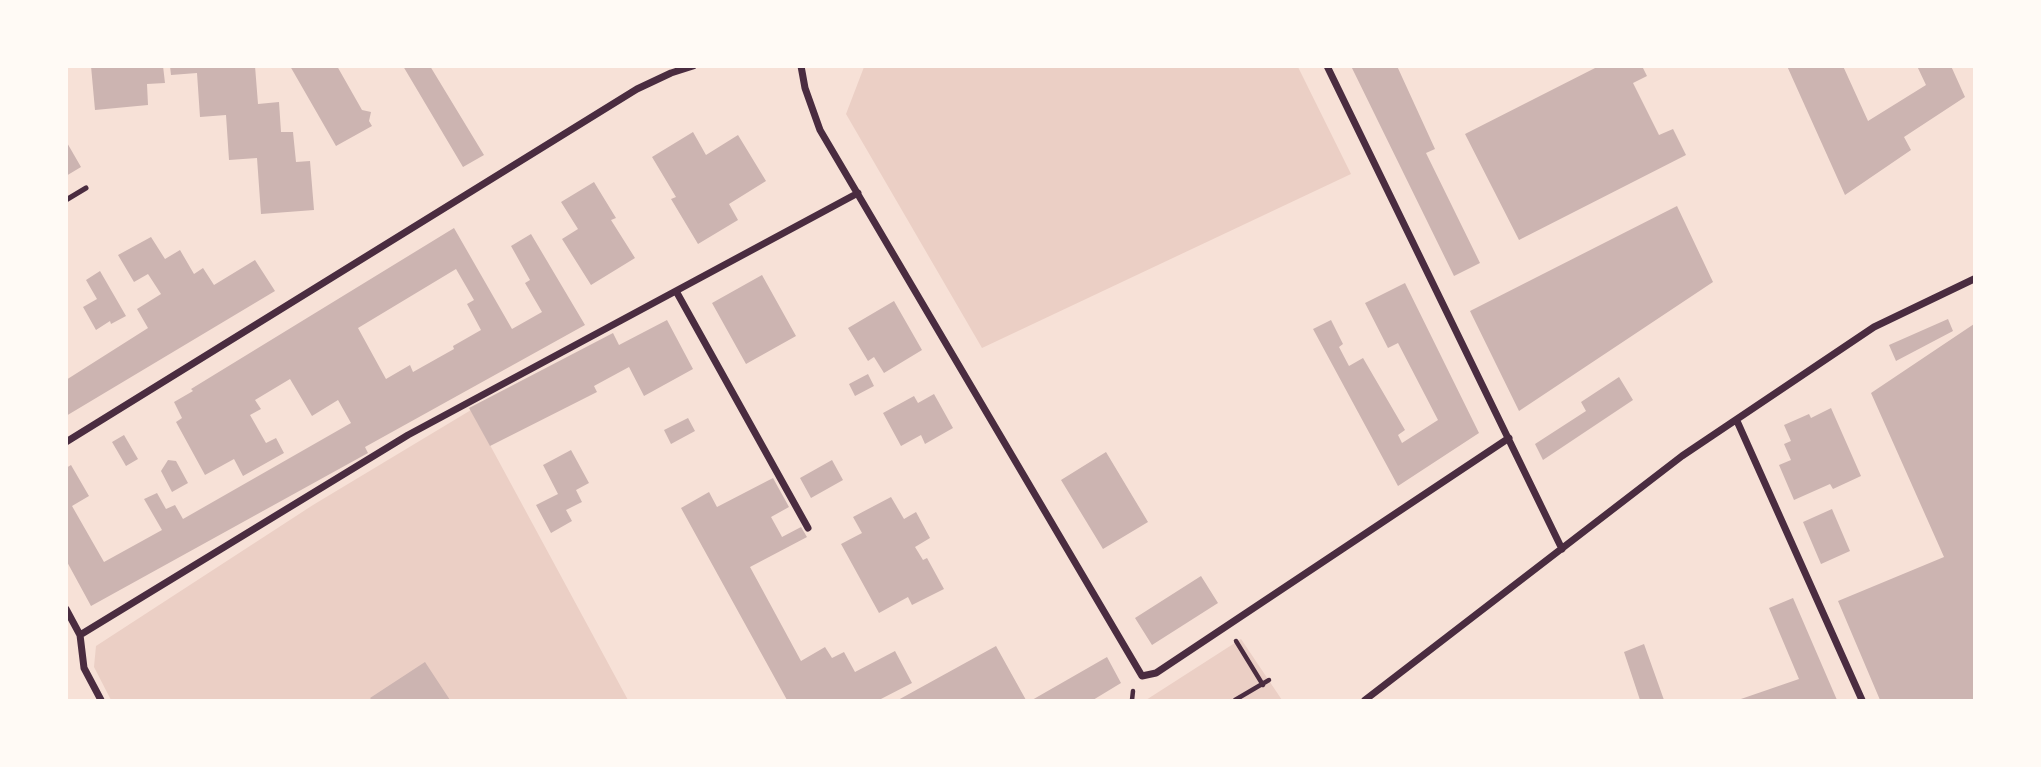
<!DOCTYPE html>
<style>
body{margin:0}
#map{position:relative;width:2041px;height:767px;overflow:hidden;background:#f7e1d7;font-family:Raleway,sans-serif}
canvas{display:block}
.frame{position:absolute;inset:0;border:68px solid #fffaf5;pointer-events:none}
</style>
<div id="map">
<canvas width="2041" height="767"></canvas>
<div class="frame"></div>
</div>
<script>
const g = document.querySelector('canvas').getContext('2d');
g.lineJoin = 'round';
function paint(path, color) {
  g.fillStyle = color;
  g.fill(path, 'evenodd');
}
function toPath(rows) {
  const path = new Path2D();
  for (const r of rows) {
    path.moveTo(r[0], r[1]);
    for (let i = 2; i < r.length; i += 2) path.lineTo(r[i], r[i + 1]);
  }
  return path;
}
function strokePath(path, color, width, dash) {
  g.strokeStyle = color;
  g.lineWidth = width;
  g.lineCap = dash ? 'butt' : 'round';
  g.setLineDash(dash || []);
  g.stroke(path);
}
const green = toPath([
 [864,67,1298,67,1351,174,982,348,846,114],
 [471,410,628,700,111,700,94,667,96,646,313,505],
 [1241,639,1282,700,1146,700]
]);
const building = toPath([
 [91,66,163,66,165,83,147,84,148,105,95,110],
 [170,66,255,66,258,104,279,102,281,132,293,132,296,162,310,161,314,210,261,214,257,158,229,160,226,115,200,117,197,73,171,75],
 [290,66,337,66,362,110,371,112,369,121,372,126,336,146],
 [403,66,430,66,484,155,463,167],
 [1351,66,1397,66,1435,149,1426,153,1480,263,1454,276],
 [1599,66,1642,66,1647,76,1633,83,1659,135,1673,129,1686,155,1519,240,1465,134],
 [1787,66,1843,66,1868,121,1926,85,1917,66,1951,66,1965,97,1904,137,1911,150,1845,195],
 [693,132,706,155,738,135,766,181,729,204,738,220,698,244,671,199,676,197,652,157],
 [66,141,81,167,66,176],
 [594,182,616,218,611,220,635,258,591,285,562,239,578,229,561,202],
 [1677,206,1713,282,1519,411,1470,311],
 [454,228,512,329,542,312,525,283,530,280,511,246,531,234,585,325,365,447,368,453,91,606,66,560,66,468,71,465,89,496,72,506,104,562,162,530,144,499,157,493,166,509,175,505,183,519,351,423,338,400,312,416,290,379,255,400,261,409,250,415,266,443,276,438,284,453,243,476,234,459,205,475,176,422,182,418,174,402,193,391,191,389],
 [456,269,474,300,467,304,481,330,453,346,454,349,413,372,410,365,386,379,358,328],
 [151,237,165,259,180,250,194,274,203,268,214,285,255,260,275,291,66,416,66,380,148,328,137,309,161,294,148,274,134,282,118,255],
 [100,271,126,316,111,324,110,321,96,330,83,307,97,299,86,280],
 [762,275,796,336,746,364,712,303],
 [1405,283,1479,433,1398,486,1313,329,1331,320,1343,344,1339,347,1349,366,1363,358,1405,430,1398,435,1402,443,1438,420,1398,343,1388,348,1365,303],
 [894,301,922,350,884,373,874,357,868,361,848,328],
 [1948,319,1953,331,1896,361,1889,345],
 [667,320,693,369,644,396,629,367,594,386,597,392,490,446,469,408,613,333,619,345],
 [1974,324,1974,700,1880,700,1838,601,1944,557,1871,393],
 [868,374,874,386,855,396,849,384],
 [1619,377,1633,400,1543,460,1535,444,1586,411,1581,402],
 [934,394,953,428,925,444,921,435,901,446,883,413,914,396,918,403],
 [1831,408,1861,476,1833,489,1830,484,1794,500,1779,465,1791,460,1784,444,1791,441,1784,425,1809,414,1811,418],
 [688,418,695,431,671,444,664,430],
 [124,435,138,459,126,466,112,442],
 [571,450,589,483,576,490,582,502,566,510,572,521,551,533,536,505,558,494,543,465],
 [1106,452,1148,522,1103,549,1061,480],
 [168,460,176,461,188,483,172,492,161,471],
 [832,460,843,480,811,498,800,478],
 [773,478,789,507,771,517,781,535,782,537,801,527,807,537,750,567,801,661,825,647,832,658,844,652,855,672,895,651,912,683,879,700,787,700,681,508,709,492,717,507],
 [891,497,904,519,916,512,930,538,915,547,923,560,927,558,944,589,912,605,908,597,879,613,841,544,862,533,853,517],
 [1832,509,1850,551,1821,564,1803,522],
 [1201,576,1218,603,1152,645,1135,618],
 [1793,598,1837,700,1738,700,1799,679,1769,608],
 [1644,644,1664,700,1640,700,1624,652],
 [996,646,1026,700,898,700],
 [1107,657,1121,683,1093,700,1032,700],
 [425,662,450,700,372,700,370,698]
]);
const path = toPath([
 [1236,641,1263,685],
 [1132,700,1133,691],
 [1235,700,1269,680]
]);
const service = toPath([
 [66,200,86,188]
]);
const minor = toPath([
 [801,66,805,88,820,130,1142,676,1156,673,1509,438],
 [1327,66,1562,549],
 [676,291,808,528],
 [1737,421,1862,700],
 [66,442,637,89,671,73,693,66],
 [66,609,80,635,84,668,101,700],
 [80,635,408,435,858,193],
 [1365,700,1682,456,1874,327,1974,279]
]);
paint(green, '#ebcfc5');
paint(building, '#ccb4b1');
strokePath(path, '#4a2c40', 4.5);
strokePath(service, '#4a2c40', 5);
strokePath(minor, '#4a2c40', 7);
</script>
